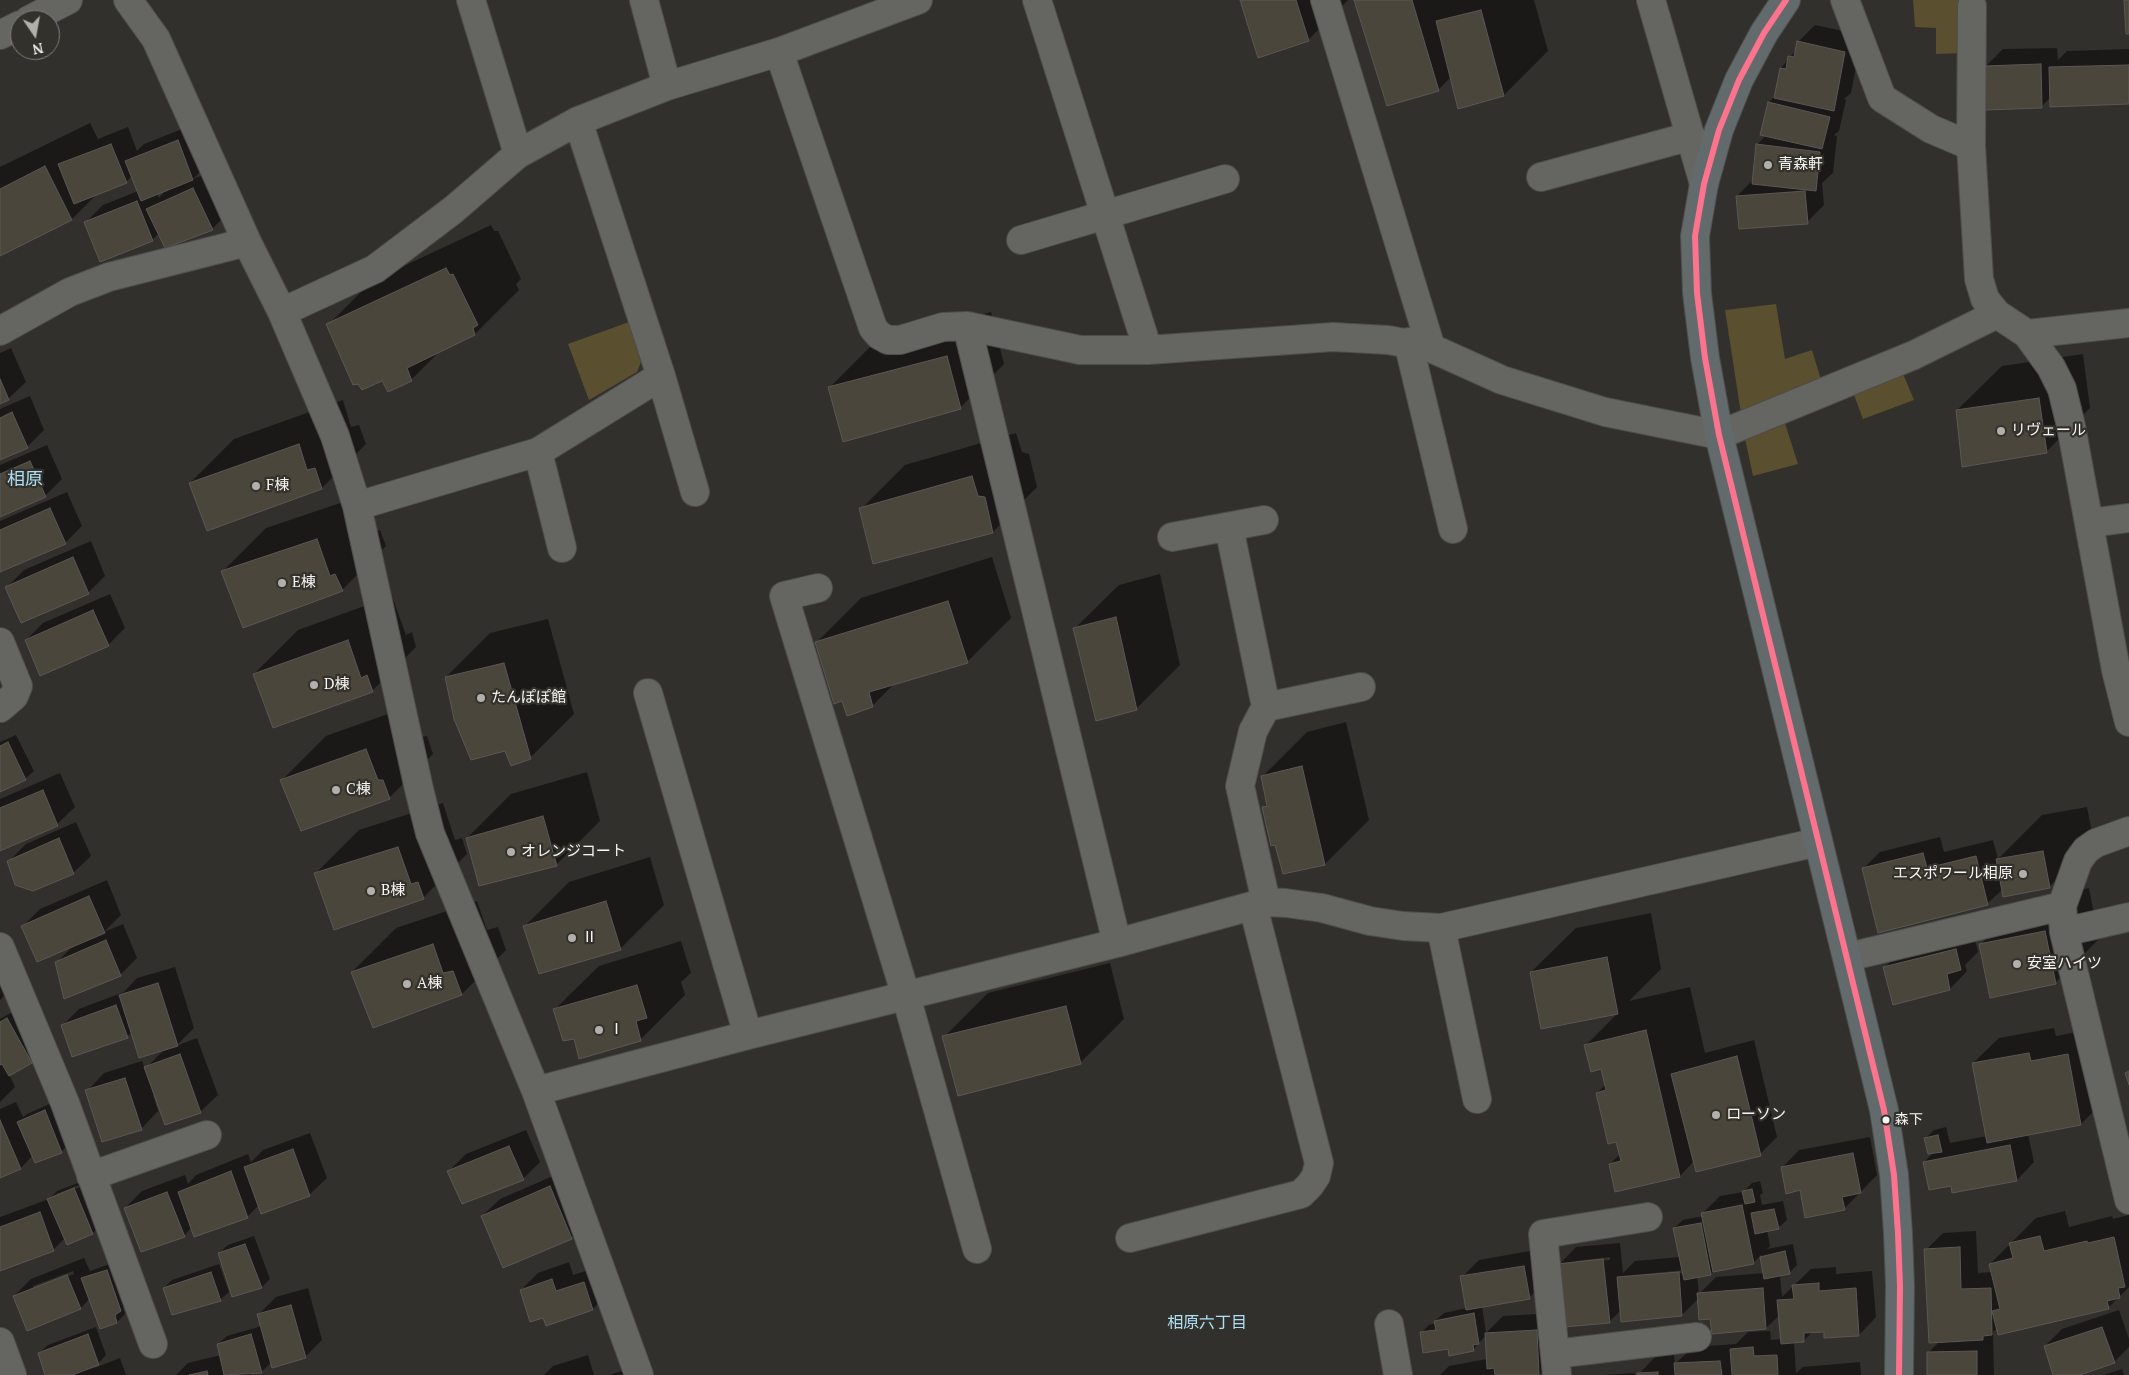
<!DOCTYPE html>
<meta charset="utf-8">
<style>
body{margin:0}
#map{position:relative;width:2129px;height:1375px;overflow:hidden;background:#31302d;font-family:"PT Serif",serif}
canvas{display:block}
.north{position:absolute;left:10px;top:10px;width:50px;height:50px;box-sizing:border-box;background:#33312b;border:1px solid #817f7a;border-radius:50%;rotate:168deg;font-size:14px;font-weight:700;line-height:20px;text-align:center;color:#f6f5f1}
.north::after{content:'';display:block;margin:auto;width:18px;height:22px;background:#b1b0ac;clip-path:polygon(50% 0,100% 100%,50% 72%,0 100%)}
</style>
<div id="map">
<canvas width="2129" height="1375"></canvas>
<div class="north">N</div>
</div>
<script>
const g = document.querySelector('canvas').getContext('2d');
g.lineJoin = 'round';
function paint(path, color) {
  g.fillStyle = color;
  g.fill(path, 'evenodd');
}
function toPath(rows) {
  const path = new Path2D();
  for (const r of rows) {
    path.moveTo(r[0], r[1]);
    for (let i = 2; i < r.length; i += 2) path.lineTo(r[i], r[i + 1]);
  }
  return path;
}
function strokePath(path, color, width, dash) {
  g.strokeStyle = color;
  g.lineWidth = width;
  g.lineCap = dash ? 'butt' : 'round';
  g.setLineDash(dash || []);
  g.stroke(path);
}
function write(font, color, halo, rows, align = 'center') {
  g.font = font + ' "PT Serif","Noto Sans JP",serif';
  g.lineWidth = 4.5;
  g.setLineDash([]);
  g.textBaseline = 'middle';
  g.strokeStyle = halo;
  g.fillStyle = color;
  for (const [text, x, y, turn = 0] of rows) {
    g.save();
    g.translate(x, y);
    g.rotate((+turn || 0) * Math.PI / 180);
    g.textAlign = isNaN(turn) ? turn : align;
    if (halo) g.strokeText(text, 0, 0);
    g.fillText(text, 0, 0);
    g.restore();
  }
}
const green = toPath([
 [1913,0,1966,0,1965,53,1936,54,1936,28,1915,27],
 [1776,304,1785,359,1812,350,1822,383,1741,414,1725,310],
 [629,322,641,362,637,372,589,400,568,344],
 [1901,369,1914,400,1863,419,1851,387],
 [1783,417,1798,464,1753,476,1744,434]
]);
const shadow = toPath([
 [1242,0,1348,0,1308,40],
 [1356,0,1534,0,1548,51,1504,95,1451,77,1439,89,1388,105],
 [1815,25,1862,35,1851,93,1844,99,1846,100,1839,131,1834,135,1837,136,1833,173,1822,183,1824,205,1807,222,1737,196,1753,180,1757,145,1766,135,1769,102,1776,95,1781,68,1796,50,1798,42],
 [2057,48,2058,60,2067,51,2129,49,2129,103,2051,97,2041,107,1986,66,2003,49],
 [90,123,98,139,128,127,137,151,144,144,195,124,210,162,193,179,210,172,229,212,212,229,159,233,152,240,86,222,103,205,138,191,132,176,126,182,97,194,72,219,0,254,0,167],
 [167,189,159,198,157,193],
 [491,225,494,231,498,231,521,279,516,284,519,290,475,334,441,350,411,380,382,379,328,325,372,281],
 [991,312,1004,364,960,408,829,388,873,344],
 [11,348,26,382,8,399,0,403,0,353],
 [2083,354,2090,408,2046,452,1957,410,2002,366],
 [30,396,44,430,27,447,0,459,0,409],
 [343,400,351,427,359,425,366,444,322,488,208,529,190,483,234,439],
 [1016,433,1022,452,1029,454,1037,487,993,532,861,509,905,465],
 [47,445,62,479,45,496,0,516,0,465],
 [67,492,82,526,65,543,0,571,0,521],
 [361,496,374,532,380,530,386,546,342,590,222,572,266,528],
 [91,541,105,576,88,593,7,587,24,570],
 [992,557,1011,618,967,662,895,683,873,705,843,700,817,642,861,598],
 [1160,574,1180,665,1136,709,1074,629,1119,585],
 [110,594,125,628,108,645,26,640,43,623],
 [392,596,406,635,412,632,416,647,372,691,254,674,298,630],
 [548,619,574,714,530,758,506,750,446,677,490,633],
 [410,706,422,737,427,736,433,754,389,798,282,780,326,736],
 [1346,722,1369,820,1325,864,1263,808,1268,803,1263,776,1307,732],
 [16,735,34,771,25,779,0,790,0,742],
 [587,772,600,821,556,865,467,838,511,794],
 [60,773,75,807,57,824,0,849,0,799],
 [443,803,455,840,462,838,467,854,423,898,315,874,359,830],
 [2087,807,2094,843,2049,887,2003,889,1987,904,1863,869,1880,852,1940,837,1944,852,1993,840,1998,859,2042,815],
 [76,822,91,856,73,873,9,861,26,844],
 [650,857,664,905,620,949,525,926,569,882],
 [107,880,121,915,104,932,123,924,137,958,120,975,56,963,74,945,23,926,40,909],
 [2089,888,2099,939,2055,983,1980,945,2024,901],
 [477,901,487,930,498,927,506,950,462,994,373,1027,352,972,396,928],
 [1651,913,1661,969,1629,1001,1690,987,1705,1053,1754,1040,1777,1137,1760,1154,1694,1161,1680,1176,1610,1164,1620,1154,1617,1141,1597,1093,1606,1084,1602,1067,1586,1045,1618,1013,1531,972,1576,928],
 [1973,932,1978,952,1965,965,1967,971,1950,989,1894,1003,1885,967,1902,950],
 [681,941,691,973,681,982,685,995,640,1040,575,1037,554,1010,599,966],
 [1110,963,1124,1019,1080,1063,944,1037,988,993],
 [175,967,194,1028,176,1046,197,1038,218,1095,200,1112,153,1095,158,1111,141,1129,87,1091,104,1073,142,1061,145,1069,165,1049,132,1032,127,1037,62,1026,79,1009,124,992,137,978],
 [0,982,6,994,0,1000],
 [16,1010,39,1053,31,1062,9,1074,15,1087,0,1102,0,1019],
 [2054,1028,2056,1036,2093,1029,2106,1099,2081,1124,2028,1134,2034,1162,2017,1180,1953,1192,1952,1185,1924,1162,1934,1152,1926,1138,1934,1130,1946,1127,1950,1143,1987,1136,1973,1063,1999,1038],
 [16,1102,23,1117,27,1114,54,1102,70,1143,61,1152,33,1155,21,1168,0,1177,0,1109],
 [526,1130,540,1162,523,1179,449,1171,466,1154],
 [310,1133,327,1178,309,1195,259,1205,247,1217,192,1227,184,1236,125,1208,142,1191,185,1175,188,1184,196,1175,248,1154,251,1162,263,1150],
 [1870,1137,1877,1175,1844,1209,1801,1189,1782,1168,1799,1150],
 [567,1170,588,1221,571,1238,482,1216,500,1199],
 [83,1181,101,1225,93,1233,67,1244,65,1238,53,1250,0,1270,0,1217,49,1199,57,1191],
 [79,1185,80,1187,57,1197,57,1194],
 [1760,1181,1763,1193,1760,1195,1762,1205,1783,1201,1787,1220,1778,1228,1767,1230,1770,1246,1767,1249,1793,1244,1797,1265,1789,1273,1780,1275,1782,1297,1811,1269,1836,1267,1836,1274,1872,1271,1876,1317,1859,1335,1825,1330,1813,1331,1804,1341,1794,1342,1796,1373,1803,1367,1860,1362,1861,1375,1638,1375,1655,1357,1674,1355,1675,1364,1693,1347,1736,1344,1748,1332,1770,1331,1771,1340,1782,1339,1780,1315,1766,1328,1712,1318,1699,1298,1682,1315,1621,1310,1609,1322,1559,1265,1576,1247,1620,1243,1623,1273,1635,1261,1680,1257,1674,1228,1683,1220,1703,1216,1703,1213,1720,1196,1743,1192,1752,1183],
 [1761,1255,1764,1273,1716,1277,1699,1294,1697,1276,1753,1263],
 [1610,1257,1610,1260,1576,1263,1576,1261],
 [1685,1270,1685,1273,1635,1277,1635,1275],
 [2065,1211,2069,1227,2112,1216,2113,1219,2129,1215,2129,1287,2108,1308,1998,1328,1993,1332,1994,1375,1928,1375,1928,1353,1940,1341,1926,1250,1943,1233,1976,1231,1978,1273,1992,1272,1990,1264,2036,1218],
 [254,1236,270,1279,262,1287,233,1296,219,1253,228,1245],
 [1541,1249,1546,1280,1529,1298,1482,1306,1486,1333,1503,1316,1553,1313,1556,1358,1539,1375,1440,1375,1449,1366,1487,1359,1486,1335,1473,1350,1449,1348,1421,1333,1429,1325,1436,1323,1435,1321,1444,1313,1467,1308,1462,1277,1479,1260],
 [84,1258,90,1271,115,1262,129,1302,123,1307,125,1314,117,1322,90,1298,81,1308,28,1330,14,1296,31,1279],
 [73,1271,74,1274,33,1289,33,1286],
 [569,1262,573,1275,601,1266,610,1291,593,1309,547,1324,544,1316,521,1290,538,1273],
 [219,1264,229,1292,220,1300,164,1288,172,1280],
 [308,1288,322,1340,305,1357,272,1362,261,1372,250,1375,176,1375,188,1363,221,1355,218,1344,227,1336,262,1326,259,1314,276,1297],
 [2119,1310,2129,1339,2129,1347,2114,1362,2076,1375,2055,1375,2045,1346,2062,1329],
 [96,1327,106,1355,94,1368,120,1358,126,1375,47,1375,39,1353,48,1345],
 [588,1355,594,1375,544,1375,553,1366],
 [644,1364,647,1375,609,1375],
 [2122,1369,2124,1375,2104,1375],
 [1635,1373,1635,1375,1602,1375]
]);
const building = toPath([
 [1240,0,1296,0,1309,41,1258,58,1240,0],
 [1354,0,1412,0,1439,91,1387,106,1354,0],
 [2124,0,2129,0,2129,34,2126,34,2124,0],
 [1481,10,1504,96,1458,109,1436,21,1481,10],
 [1797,41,1845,52,1834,111,1774,98,1780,68,1786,69,1788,56,1794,57,1797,41],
 [2041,64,2042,108,1985,110,1985,66,2041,64],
 [2129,65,2129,104,2050,107,2049,67,2129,65],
 [1768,102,1830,117,1822,149,1760,135,1768,102],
 [178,140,193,180,141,201,125,161,178,140],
 [111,144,127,183,74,204,58,164,111,144],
 [1756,144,1820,152,1816,191,1752,184,1756,144],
 [45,166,72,220,0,256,0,189,45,166],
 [193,188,213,230,165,248,146,209,193,188],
 [1805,191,1808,224,1739,229,1736,196,1805,191],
 [137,201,153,241,100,262,84,222,137,201],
 [446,268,450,275,453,274,478,325,473,328,475,335,407,368,412,381,388,392,382,381,362,390,358,384,353,385,326,324,446,268],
 [947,356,961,409,843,442,828,387,947,356],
 [0,379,9,400,0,404,0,379],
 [2039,398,2047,453,1962,467,1956,410,2039,398],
 [12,412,28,448,0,460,0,418,12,412],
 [299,444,307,470,315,468,322,489,207,531,189,483,299,444],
 [30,461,46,497,0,517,0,474,30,461],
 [972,476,978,496,985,497,993,533,873,564,859,508,972,476],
 [50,508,66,544,0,572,0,530,50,508],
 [317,539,330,576,335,574,343,591,243,628,221,571,317,539],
 [73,557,89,594,21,623,5,587,73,557],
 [948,601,968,663,869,692,873,707,847,716,842,701,834,704,815,642,948,601],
 [93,610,109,646,40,676,25,640,93,610],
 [1116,617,1137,710,1096,721,1073,628,1116,617],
 [348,640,361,678,367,675,373,692,273,728,253,674,348,640],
 [504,663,531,759,511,766,505,751,471,760,454,719,445,677,504,663],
 [8,742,26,780,0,792,0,746,8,742],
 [366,749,378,780,383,780,390,799,301,831,280,780,366,749],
 [1302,766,1325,865,1283,874,1275,845,1271,846,1262,807,1267,806,1261,776,1302,766],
 [43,790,58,826,0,851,0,808,43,790],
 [543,816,557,866,479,886,466,838,543,816],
 [59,838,74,874,33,891,15,885,7,861,59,838],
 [398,847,411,884,418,882,424,899,334,930,314,873,398,847],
 [2043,851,2050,888,2003,897,1996,859,2043,851],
 [1923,853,1927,868,1976,856,1988,905,1878,933,1862,868,1923,853],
 [89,896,105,933,37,962,21,926,89,896],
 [606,901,621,950,539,974,523,926,606,901],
 [2045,931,2056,984,1990,998,1979,944,2045,931],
 [106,940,121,976,64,999,55,962,106,940],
 [433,944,443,973,453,971,462,995,373,1028,351,972,433,944],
 [1956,949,1961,970,1947,974,1950,990,1893,1005,1883,967,1956,949],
 [1607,957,1618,1014,1541,1029,1530,972,1607,957],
 [158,983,178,1046,139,1058,119,995,158,983],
 [637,985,647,1018,636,1021,641,1041,579,1059,574,1039,563,1041,553,1009,637,985],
 [116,1005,128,1038,72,1057,61,1025,116,1005],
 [1066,1006,1081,1064,958,1096,942,1036,1066,1006],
 [7,1018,32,1063,9,1076,2,1064,0,1065,0,1022,7,1018],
 [1646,1030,1680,1177,1615,1192,1609,1164,1621,1161,1616,1142,1608,1144,1596,1093,1606,1090,1601,1069,1591,1072,1584,1045,1646,1030],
 [2029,1053,2031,1061,2068,1054,2081,1125,1987,1143,1972,1063,2029,1053],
 [180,1054,201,1113,165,1125,144,1067,180,1054],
 [1737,1056,1761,1156,1696,1172,1671,1074,1737,1056],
 [2129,1071,2129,1085,2125,1073,2129,1071],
 [125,1078,142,1130,102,1142,85,1090,125,1078],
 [45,1110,62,1153,35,1163,17,1122,45,1110],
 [0,1120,21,1169,0,1178,0,1120],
 [1938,1135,1942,1152,1928,1154,1924,1138,1938,1135],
 [2010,1145,2017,1181,1952,1193,1951,1186,1929,1190,1923,1162,2010,1145],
 [509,1146,524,1180,462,1204,447,1171,509,1146],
 [293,1149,310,1196,261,1214,244,1167,293,1149],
 [1853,1153,1861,1193,1842,1197,1845,1210,1805,1218,1800,1190,1786,1194,1781,1167,1853,1153],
 [231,1171,248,1218,194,1237,178,1192,231,1171],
 [550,1186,572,1239,503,1268,481,1216,550,1186],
 [74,1188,93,1234,67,1245,47,1199,74,1188],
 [1752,1189,1755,1202,1745,1204,1742,1191,1752,1189],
 [167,1192,185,1237,141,1252,124,1208,167,1192],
 [1742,1205,1754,1264,1713,1272,1701,1213,1742,1205],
 [1774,1209,1779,1229,1755,1234,1751,1213,1774,1209],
 [40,1212,54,1251,0,1271,0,1227,40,1212],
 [1701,1223,1711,1275,1684,1280,1673,1228,1701,1223],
 [2040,1236,2044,1251,2087,1241,2088,1243,2114,1237,2125,1287,2118,1288,2120,1298,2107,1301,2109,1309,1998,1335,1992,1311,2000,1309,1989,1264,2013,1258,2009,1243,2040,1236],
 [245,1244,262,1288,232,1297,218,1253,245,1244],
 [1960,1247,1961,1289,1991,1288,1992,1335,1983,1336,1983,1340,1929,1343,1924,1249,1960,1247],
 [1785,1251,1790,1274,1764,1279,1760,1257,1785,1251],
 [1603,1259,1610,1323,1564,1327,1557,1264,1603,1259],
 [1524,1266,1530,1299,1466,1310,1460,1276,1524,1266],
 [107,1270,121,1311,115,1315,117,1323,100,1329,81,1278,107,1270],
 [211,1272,221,1301,172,1315,163,1288,211,1272],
 [1679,1272,1682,1316,1621,1322,1617,1277,1679,1272],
 [67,1275,81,1309,27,1331,13,1296,67,1275],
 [552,1279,556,1291,584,1282,593,1310,546,1326,543,1318,530,1322,520,1290,552,1279],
 [1819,1283,1819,1291,1856,1288,1859,1336,1824,1338,1824,1332,1804,1333,1804,1342,1781,1344,1777,1300,1794,1299,1792,1285,1819,1283],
 [1763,1288,1766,1329,1712,1334,1710,1319,1699,1320,1697,1293,1763,1288],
 [291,1305,306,1358,272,1368,257,1314,291,1305],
 [1474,1313,1479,1344,1473,1345,1474,1351,1449,1356,1448,1349,1423,1353,1420,1332,1436,1330,1434,1321,1474,1313],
 [2102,1327,2115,1363,2080,1375,2053,1375,2044,1346,2102,1327],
 [1537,1330,1539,1375,1495,1375,1494,1368,1487,1369,1485,1333,1537,1330],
 [88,1334,99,1365,72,1375,45,1375,38,1353,88,1334],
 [251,1334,262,1373,224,1375,217,1344,251,1334],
 [1753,1347,1754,1356,1777,1355,1778,1375,1732,1375,1730,1349,1753,1347],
 [1977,1351,1977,1375,1927,1375,1927,1352,1977,1351],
 [1720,1361,1722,1375,1675,1375,1674,1363,1720,1361],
 [207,1371,208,1375,189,1375,207,1371],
 [1658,1372,1658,1375,1637,1375,1637,1373,1658,1372]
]);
const minor = toPath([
 [128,0,156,39,247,242,282,312,335,436,357,506,419,789,430,833,536,1091,639,1375],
 [471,0,518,154],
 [644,0,667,86],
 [1037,0,1148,350],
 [1325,0,1431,348],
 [1651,0,1704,184],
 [1845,0,1882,98,1931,129,1971,146],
 [1972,6,1971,146,1979,279,1985,299,1997,314,2027,334,2051,367,2062,389,2071,426,2116,670,2129,722],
 [29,20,68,0],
 [0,35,20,25],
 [779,52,873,328,879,335,888,340,900,340,943,327,967,326,1080,350,1148,350,1333,337,1388,340,1431,348,1502,380,1605,412,1719,435,1914,355,1997,314],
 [578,121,661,376,695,492],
 [1541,177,1691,136],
 [1021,240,1225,179],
 [282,312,375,269,453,210,518,154,578,121,667,86,779,52,918,0],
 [967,326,1117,943],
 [0,331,70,292,109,277,247,242],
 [2027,334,2129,323],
 [1408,342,1453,529],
 [538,452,562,548],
 [357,506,538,452,661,376],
 [2090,523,2129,518],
 [1229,527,1266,707,1253,731,1240,786,1266,902],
 [1172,537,1264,520],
 [818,588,784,596,906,996,977,1249],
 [0,642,18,686,14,696,0,708],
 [648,693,748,1035],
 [1266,707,1361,687],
 [2129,831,2096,843,2086,850,2078,861,2062,906,2064,932,2129,1200],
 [1441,928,1477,1099],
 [2064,932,2129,917],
 [0,947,65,1103,153,1344],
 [1848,957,2062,906],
 [536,1091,748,1035,1117,943,1266,902,1286,903,1322,908,1370,921,1403,926,1441,928,1818,842],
 [91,1176,207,1135],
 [1130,1238,1301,1194,1310,1185,1316,1176,1319,1163,1253,906],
 [1389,1324,1398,1375],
 [0,1342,12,1375],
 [1555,1354,1697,1337],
 [1557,1375,1543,1234,1648,1217]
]);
const major = toPath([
 [1786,0,1764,33,1739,80,1719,130,1704,184,1695,236,1697,293,1705,358,1719,435,1884,1110,1894,1175,1898,1233,1900,1286,1899,1375]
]);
const bus1 = toPath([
 [1786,0,1764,33,1739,80,1719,130,1704,184,1695,236,1697,293,1705,358,1719,435,1884,1110,1894,1175,1898,1233,1900,1286,1899,1375]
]);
const markers = [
 [1768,165,5,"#b1b0ac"],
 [2001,431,5,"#b1b0ac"],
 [256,486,5,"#b1b0ac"],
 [282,583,5,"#b1b0ac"],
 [314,685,5,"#b1b0ac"],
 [481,698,5,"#b1b0ac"],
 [336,790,5,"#b1b0ac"],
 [511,852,5,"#b1b0ac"],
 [2023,874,5,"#b1b0ac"],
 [371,891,5,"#b1b0ac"],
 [572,938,5,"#b1b0ac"],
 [2017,964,5,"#b1b0ac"],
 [407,984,5,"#b1b0ac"],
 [599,1030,5,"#b1b0ac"],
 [1716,1115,5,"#b1b0ac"],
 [1886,1120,4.5,"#f6f5f1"]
];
const busNames = [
 ["森下",1895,1120]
];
const poiNames = [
 ["青森軒",1778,165],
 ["リヴェール",2011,431],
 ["F棟",266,486],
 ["E棟",292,583],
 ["D棟",324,685],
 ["たんぽぽ館",491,698],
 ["C棟",346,790],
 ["オレンジコート",521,852],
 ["エスポワール相原",2013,874,"right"],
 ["B棟",381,891],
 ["Ⅱ",582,938],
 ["安室ハイツ",2027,964],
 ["A棟",417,984],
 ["Ⅰ",609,1030],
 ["ローソン",1726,1115]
];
const neighbourhoodNames = [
 ["相原六丁目",1207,1323]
];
const quarterNames = [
 ["相原",25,480]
];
paint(green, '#5a4f2e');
paint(shadow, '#0007');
paint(building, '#4a463b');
strokePath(building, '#595856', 1);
strokePath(minor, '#4e4d4a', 30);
strokePath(major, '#4e4d4a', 30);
strokePath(minor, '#656562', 28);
strokePath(major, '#626a6c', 28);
strokePath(bus1, '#fc738d', 6);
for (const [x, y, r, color] of markers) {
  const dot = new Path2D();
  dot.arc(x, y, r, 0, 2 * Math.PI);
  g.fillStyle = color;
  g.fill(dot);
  strokePath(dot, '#33312b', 2);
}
write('14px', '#f6f5f1', '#33312b', busNames, 'left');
write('15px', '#f6f5f1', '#33312b', poiNames, 'left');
write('16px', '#afdff7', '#33312b', neighbourhoodNames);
write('18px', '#afdff7', '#33312b', quarterNames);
</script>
